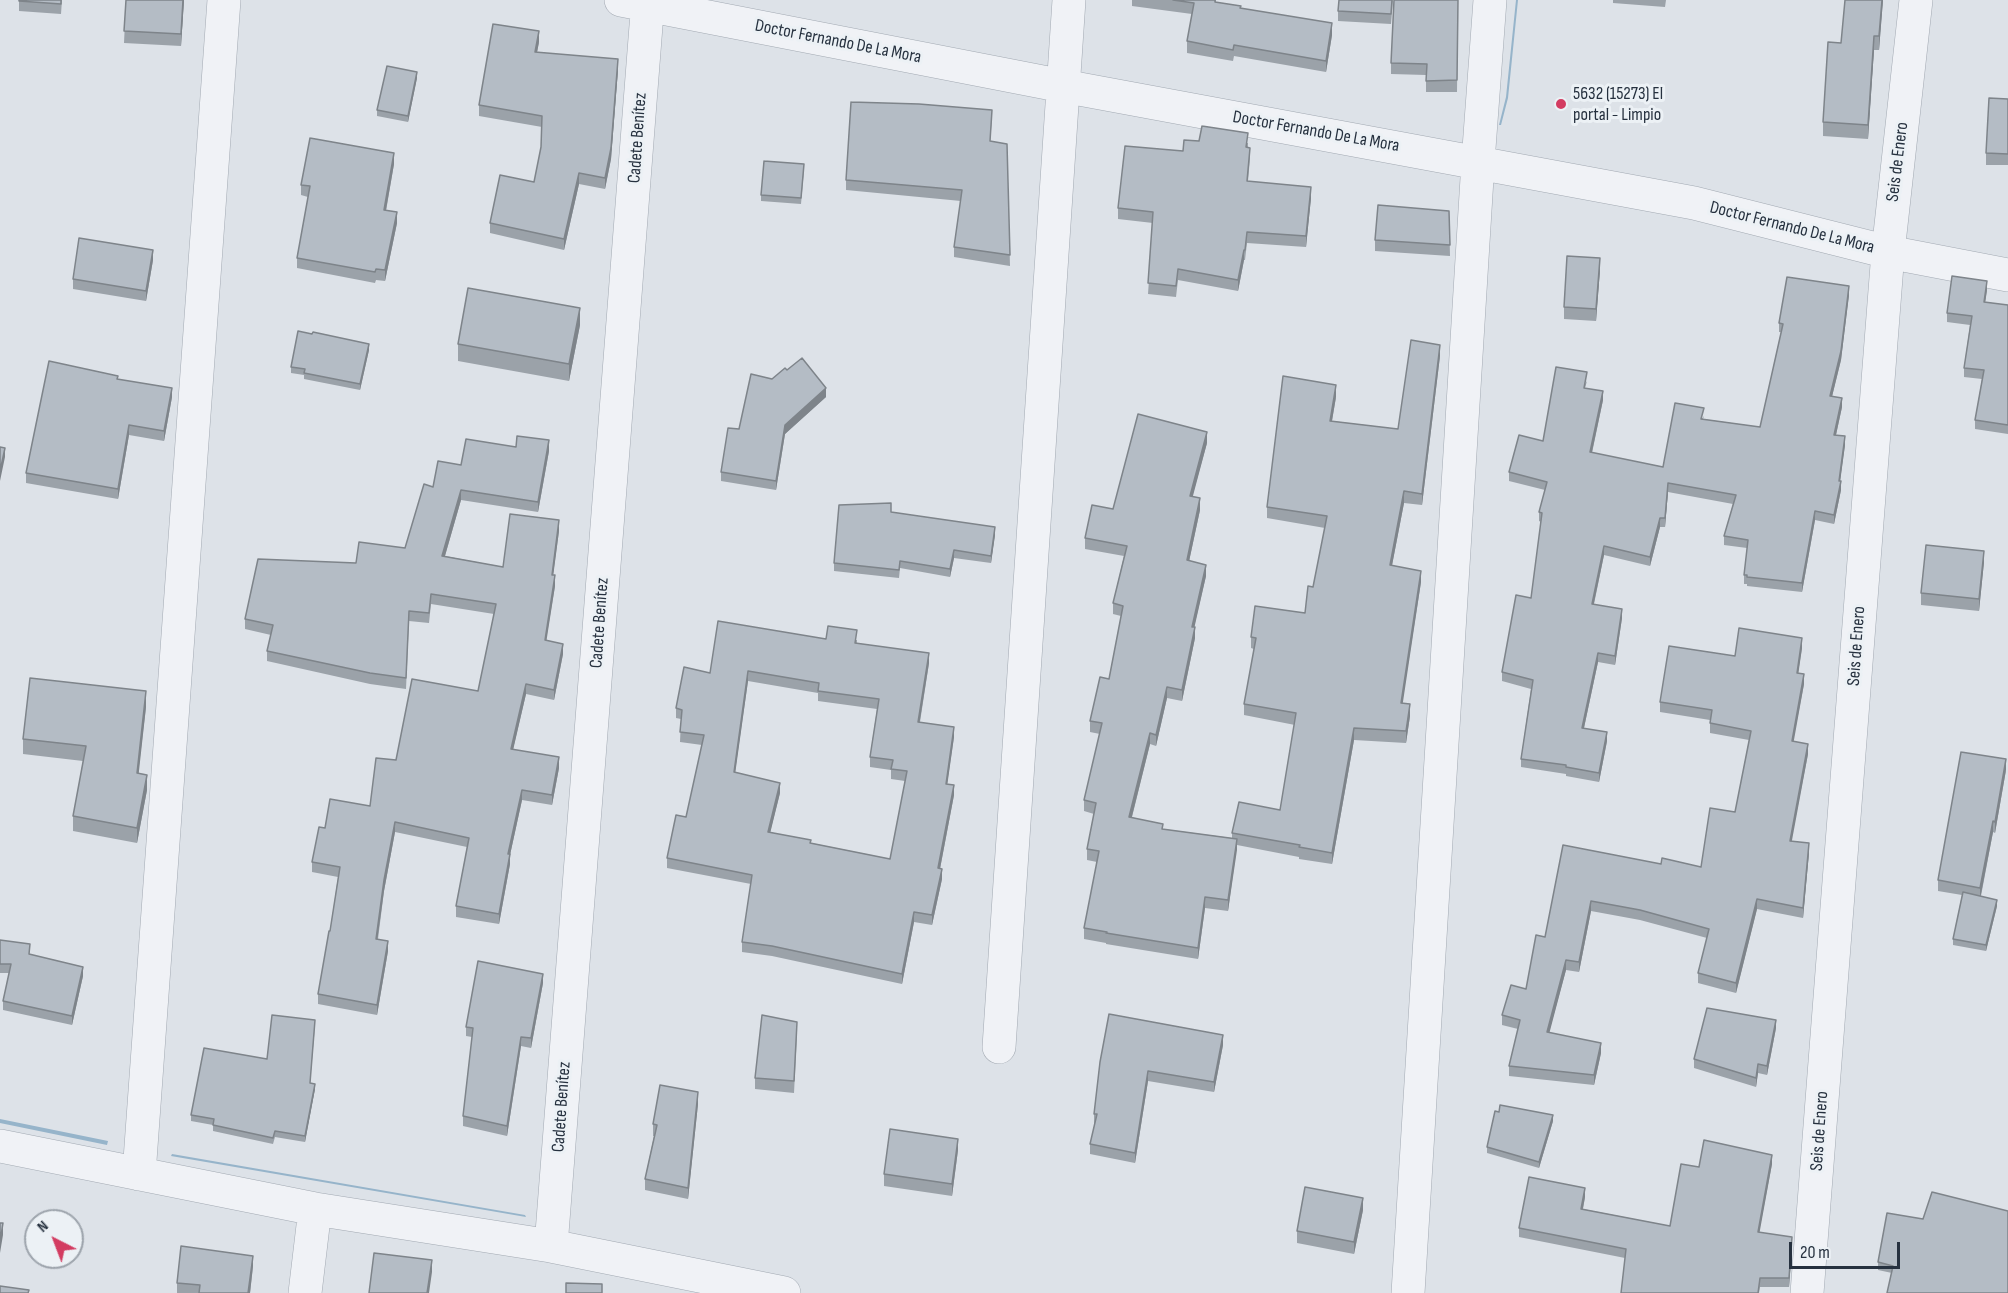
<!DOCTYPE html>
<meta charset="utf-8">
<style>
body{margin:0}
#map{position:relative;width:2008px;height:1293px;overflow:hidden;background:#dde2e8;font-family:"Sofia Sans Condensed",sans-serif}
canvas{display:block}
.north{position:absolute;left:24px;top:1209px;width:60px;height:60px;box-sizing:border-box;background:#ecf1f5;border:2px solid #9da4ac;border-radius:50%;rotate:318deg;font-size:16px;font-weight:700;line-height:24px;text-align:center;color:#26313f}
.north::after{content:'';display:block;margin:auto;width:21px;height:27px;background:#d33c61;clip-path:polygon(50% 0,100% 100%,50% 72%,0 100%)}
.scale{position:absolute;left:1789px;top:1242px;width:111px;height:27px;box-sizing:border-box;border:3px solid #26313f;border-top:0;padding-left:8px;font-size:18px;line-height:21px;white-space:nowrap;color:#26313f;-webkit-text-stroke:4px #ecf1f5;paint-order:stroke}
</style>
<div id="map">
<canvas width="2008" height="1293"></canvas>
<div class="north">N</div>
<div class="scale">20 m</div>
</div>
<script>
const g = document.querySelector('canvas').getContext('2d');
g.lineJoin = 'round';
function paint(path, color) {
  g.fillStyle = color;
  g.fill(path, 'evenodd');
}
function toPath(rows) {
  const path = new Path2D();
  for (const r of rows) {
    path.moveTo(r[0], r[1]);
    for (let i = 2; i < r.length; i += 2) path.lineTo(r[i], r[i + 1]);
  }
  return path;
}
function strokePath(path, color, width, dash) {
  g.strokeStyle = color;
  g.lineWidth = width;
  g.lineCap = dash ? 'butt' : 'round';
  g.setLineDash(dash || []);
  g.stroke(path);
}
function write(font, color, halo, rows, align = 'center') {
  g.font = font + ' "Sofia Sans Condensed",sans-serif';
  g.lineWidth = 6;
  g.setLineDash([]);
  g.textBaseline = 'middle';
  g.strokeStyle = halo;
  g.fillStyle = color;
  for (const [text, x, y, turn = 0] of rows) {
    g.save();
    g.translate(x, y);
    g.rotate((+turn || 0) * Math.PI / 180);
    g.textAlign = isNaN(turn) ? turn : align;
    if (halo) g.strokeText(text, 0, 0);
    g.fillText(text, 0, 0);
    g.restore();
  }
}
const water = toPath([
 [1516,0,1518,0,1508,98,1501,125,1499,125,1506,97],
 [0,1119,108,1141,107,1145,0,1123],
 [172,1154,525,1215,526,1217,171,1156]
]);
const minor = toPath([
 [621,0,1063,86,1694,203,1888,252,2008,275],
 [999,1047,1069,0],
 [0,1146,315,1209,551,1246,784,1293],
 [139,1174,224,0],
 [551,1246,648,0],
 [305,1293,315,1209],
 [1408,1293,1478,162,1490,0],
 [1807,1293,1888,252,1916,0]
]);
const wall = toPath([
 [19,0,62,0,61,14,19,11],
 [126,0,184,0,181,46,124,43],
 [1132,0,1216,0,1216,2,1241,8,1332,35,1326,72,1234,56,1233,61,1187,53,1187,41,1192,14,1132,6],
 [1393,0,1391,24,1338,21,1338,11],
 [1458,0,1457,92,1426,92,1426,75,1391,74,1391,63],
 [1613,0,1666,0,1665,7,1613,3],
 [1883,0,1879,50,1874,50,1868,139,1823,136,1823,122,1841,43],
 [539,42,537,52,618,70,611,159,605,189,579,184,564,250,490,233,490,223,534,182,541,147,542,127,479,116,479,105],
 [417,78,408,122,377,116,377,110],
 [2008,99,2008,165,1986,165,1986,153],
 [992,120,990,141,1007,144,1010,266,954,257,954,247,961,201,846,190,846,180],
 [1199,141,1248,143,1248,147,1250,158,1248,181,1311,198,1306,247,1247,243,1245,260,1244,260,1238,291,1178,280,1176,297,1148,294,1153,223,1118,219,1118,208,1183,151],
 [394,164,386,211,397,223,385,281,376,280,375,283,297,268,297,258,308,197,301,195,301,185],
 [804,170,801,204,761,201,761,195],
 [1449,211,1450,256,1375,251,1375,240],
 [153,260,146,301,73,289,73,279],
 [1600,270,1596,321,1564,319,1564,307],
 [1987,290,1985,302,2008,305,2008,434,1975,429,1975,420,1982,379,1964,377,1964,368,1970,325,1947,322,1947,313],
 [1849,295,1841,360,1832,396,1842,407,1836,435,1845,445,1840,481,1841,490,1834,524,1815,520,1802,592,1747,586,1747,584,1744,584,1744,575,1747,548,1724,545,1724,536,1733,504,1668,492,1665,527,1660,527,1650,566,1604,555,1594,604,1622,618,1615,665,1598,662,1584,728,1607,741,1599,782,1566,776,1566,774,1521,767,1521,759,1531,689,1502,681,1502,672,1531,598,1541,522,1539,521,1539,512,1545,490,1509,481,1509,472,1543,441,1587,381,1585,388,1603,400,1592,453,1663,467,1704,416,1703,419,1760,427,1781,332,1779,332,1779,323],
 [580,325,569,381,458,361,458,344],
 [369,350,360,390,304,379,304,375,291,373,291,367],
 [1440,356,1422,505,1404,503,1392,565,1421,582,1402,703,1410,716,1406,743,1354,740,1332,864,1299,859,1299,857,1237,845,1228,911,1205,908,1198,959,1106,944,1106,943,1084,939,1084,928,1097,862,1087,860,1087,849,1094,814,1084,811,1084,800,1100,734,1090,732,1090,721,1109,679,1121,616,1113,614,1113,603,1124,556,1085,549,1085,538,1113,509,1207,443,1192,497,1200,510,1189,561,1206,576,1194,627,1195,638,1182,701,1167,698,1156,746,1150,744,1132,817,1163,829,1232,838,1232,833,1280,810,1295,725,1244,715,1244,704,1254,649,1251,648,1251,637,1305,613,1313,587,1325,528,1267,518,1267,507,1336,397,1332,421,1398,429],
 [787,370,826,397,785,434,776,490,721,481,721,472,739,429,772,379],
 [118,379,172,397,164,441,129,435,118,499,26,483,26,473],
 [549,451,538,512,461,500,445,556,503,567,559,531,553,575,555,586,546,640,563,654,554,700,526,694,513,749,559,768,552,805,522,800,510,855,510,864,499,924,456,917,456,906,467,847,395,832,384,891,378,939,388,951,377,1015,318,1004,318,994,330,931,338,877,312,872,312,862,325,828,370,806,396,760,478,691,494,614,431,604,429,623,409,621,406,689,370,684,267,661,267,651,271,635,245,629,245,619,356,563,405,548,433,487,461,465],
 [891,512,995,535,991,563,954,558,950,577,900,568,899,578,834,571,834,563],
 [1984,562,1979,611,1921,605,1921,593],
 [826,639,857,640,857,643,929,663,920,722,954,737,947,784,954,795,940,869,942,879,932,925,914,922,902,984,772,956,742,952,742,942,751,884,667,868,667,858,686,817,702,745,680,742,681,719,676,718,676,708,710,673],
 [748,681,818,693,818,701,877,709,870,757,870,767,891,770,891,779,905,781,890,859,811,843,770,832,780,793,735,772],
 [1802,648,1798,673,1804,684,1793,741,1808,754,1791,841,1809,853,1803,918,1757,909,1736,993,1698,983,1698,973,1707,938,1640,920,1591,911,1579,972,1566,970,1549,1032,1601,1053,1594,1085,1509,1076,1509,1066,1518,1029,1502,1025,1502,1015,1526,989,1545,937,1563,845,1661,864,1701,867,1735,812,1749,740,1710,733,1710,720,1660,712,1660,702,1735,656],
 [146,707,138,774,147,790,137,843,73,831,73,816,83,761,23,754,23,739],
 [2006,770,1995,833,1993,832,1981,896,1997,906,1986,951,1953,945,1953,939,1962,895,1938,891,1938,880],
 [0,940,30,955,83,976,72,1025,3,1010,3,1001,9,973,0,973],
 [543,983,531,1048,521,1046,507,1136,463,1126,463,1116,472,1037,466,1036,466,1027],
 [315,1026,310,1083,315,1089,305,1142,275,1137,273,1144,213,1131,213,1125,191,1121,191,1115,267,1059],
 [1776,1028,1767,1075,1758,1073,1756,1087,1694,1068,1694,1059],
 [797,1034,794,1093,755,1089,755,1078],
 [1223,1045,1214,1092,1148,1081,1135,1163,1090,1154,1090,1144,1095,1124,1094,1124,1094,1114,1100,1062],
 [698,1104,688,1199,645,1190,645,1179,654,1136,653,1136,653,1124],
 [1553,1121,1539,1168,1487,1153,1487,1147],
 [958,1150,952,1196,884,1186,884,1174],
 [1772,1164,1759,1232,1792,1246,1789,1287,1760,1287,1759,1293,1621,1293,1625,1258,1519,1237,1519,1228,1585,1197,1583,1209,1670,1226,1699,1167],
 [1363,1210,1354,1254,1297,1243,1297,1231],
 [1923,1219,1892,1273,1878,1270,1878,1262],
 [253,1266,250,1293,177,1293,177,1283]
]);
const shadedWall = toPath([
 [183,0,184,0,181,46,181,34],
 [1882,0,1883,0,1879,50,1879,36],
 [1332,23,1332,35,1326,72,1326,61],
 [539,31,539,42,535,63,535,52],
 [1874,36,1874,50,1868,139,1868,125],
 [618,59,618,70,611,159,605,189,605,178],
 [417,72,417,78,408,122,408,116],
 [394,153,394,164,384,221,384,210],
 [579,173,579,184,564,250,564,239],
 [1311,187,1311,198,1306,247,1306,236],
 [397,212,397,223,385,281,385,270],
 [153,250,153,260,146,301,146,291],
 [1244,250,1244,260,1238,291,1238,280],
 [1600,258,1600,270,1596,321,1596,309],
 [1987,281,1987,290,1984,311,1984,302],
 [1849,286,1849,295,1841,360,1830,405,1830,396],
 [580,308,580,325,569,381,569,364],
 [369,344,369,350,360,390,360,384],
 [1440,345,1440,356,1422,505,1422,494],
 [1336,385,1336,397,1330,432,1330,421],
 [172,388,172,397,164,441,164,431],
 [826,388,826,397,785,434,776,490,776,481,785,425],
 [1603,391,1603,400,1590,461,1590,452],
 [1842,398,1842,407,1834,444,1834,435],
 [129,425,129,435,118,499,118,489],
 [1207,432,1207,443,1190,507,1190,496],
 [1845,436,1845,445,1839,490,1839,481],
 [549,440,549,451,538,512,538,502],
 [5,448,5,457,0,481,0,471],
 [1841,481,1841,490,1834,524,1834,515],
 [1668,483,1668,492,1665,527,1665,518],
 [461,490,461,500,442,566,442,556],
 [1404,491,1404,503,1390,576,1390,565],
 [1200,498,1200,510,1187,571,1187,560],
 [1815,511,1815,520,1802,592,1802,583],
 [1660,518,1660,527,1650,566,1650,557],
 [559,520,559,531,552,585,552,575],
 [995,527,995,535,991,563,991,556],
 [1604,546,1604,555,1592,612,1592,604],
 [954,550,954,558,950,577,950,569],
 [1984,551,1984,562,1979,611,1979,599],
 [1206,565,1206,576,1192,638,1192,627],
 [1421,571,1421,582,1401,715,1401,703],
 [555,575,555,586,545,650,545,640],
 [1622,609,1622,618,1615,665,1615,656],
 [1195,627,1195,638,1182,701,1182,690],
 [1802,638,1802,648,1797,683,1797,673],
 [563,644,563,654,554,700,554,690],
 [929,653,929,663,918,732,918,722],
 [1598,653,1598,662,1582,737,1582,728],
 [748,671,748,681,734,782,734,772],
 [1804,674,1804,684,1792,751,1792,741],
 [526,684,526,694,511,759,511,749],
 [1167,687,1167,698,1156,746,1156,735],
 [146,691,146,707,137,789,137,773],
 [1410,704,1410,716,1406,743,1406,731],
 [954,727,954,737,946,794,946,784],
 [1354,728,1354,740,1332,864,1332,853],
 [1607,732,1607,741,1599,782,1599,773],
 [1150,733,1150,744,1129,828,1129,817],
 [1808,744,1808,754,1790,851,1790,841],
 [559,757,559,768,552,805,552,795],
 [2006,759,2006,770,1995,833,1995,822],
 [147,775,147,790,137,843,137,828],
 [780,783,780,793,768,842,768,832],
 [954,785,954,795,938,879,938,868],
 [522,790,522,800,510,855,510,864,499,924,499,914,508,854],
 [1993,821,1993,832,1980,899,1980,888],
 [395,822,395,832,384,891,376,949,376,939,384,880],
 [1237,839,1237,850,1228,911,1228,900],
 [1809,843,1809,853,1803,918,1803,908],
 [942,869,942,879,932,925,932,915],
 [1205,897,1205,908,1198,959,1198,948],
 [1757,899,1757,909,1736,993,1736,983],
 [1997,900,1997,906,1986,951,1986,945],
 [1591,901,1591,911,1579,972,1579,962],
 [914,912,914,922,902,984,902,974],
 [388,941,388,951,377,1015,377,1005],
 [1566,960,1566,970,1547,1042,1547,1032],
 [83,967,83,976,72,1025,72,1016],
 [543,974,543,983,531,1048,531,1038],
 [1776,1020,1776,1028,1767,1075,1767,1066],
 [1223,1035,1223,1045,1214,1092,1214,1082],
 [521,1037,521,1046,507,1136,507,1126],
 [1601,1043,1601,1053,1594,1085,1594,1075],
 [1758,1064,1758,1073,1756,1087,1756,1078],
 [1148,1071,1148,1081,1135,1163,1135,1153],
 [315,1084,315,1089,305,1142,305,1136],
 [698,1092,698,1104,688,1199,688,1188],
 [1553,1115,1553,1121,1539,1168,1539,1162],
 [958,1139,958,1150,952,1196,952,1184],
 [1772,1155,1772,1164,1758,1241,1758,1232],
 [1585,1188,1585,1197,1581,1218,1581,1209],
 [1363,1198,1363,1210,1354,1254,1354,1242],
 [3,1223,3,1235,0,1253,0,1242],
 [1792,1237,1792,1246,1789,1287,1789,1278],
 [253,1256,253,1266,250,1293,248,1293],
 [432,1260,432,1272,429,1293,427,1293]
]);
const building = toPath([
 [19,0,61,0,61,4,19,1,19,0],
 [126,0,183,0,181,34,124,31,126,0],
 [1173,0,1215,0,1215,2,1241,6,1240,8,1332,23,1326,61,1234,45,1233,50,1187,41,1194,3,1173,0],
 [1339,0,1392,0,1391,14,1338,11,1339,0],
 [1394,0,1458,0,1457,80,1426,81,1427,64,1391,63,1394,0],
 [1845,0,1882,0,1879,36,1874,36,1868,125,1823,122,1828,42,1841,43,1845,0],
 [493,24,539,31,535,52,618,59,611,148,605,178,579,173,564,239,490,223,500,175,534,182,541,147,542,116,479,105,493,24],
 [387,66,417,72,408,116,377,110,387,66],
 [1989,98,2008,99,2008,154,1986,153,1989,98],
 [851,102,919,104,992,110,990,141,1007,144,1010,255,954,247,962,190,846,180,851,102],
 [1202,126,1248,133,1246,147,1250,148,1247,181,1311,187,1306,236,1247,232,1245,250,1244,250,1238,280,1178,269,1176,286,1148,283,1153,212,1118,208,1125,146,1183,151,1184,140,1199,141,1202,126],
 [310,138,394,153,384,210,397,212,385,270,376,269,375,272,297,258,310,186,301,185,310,138],
 [764,161,804,164,801,198,761,195,764,161],
 [1378,205,1449,211,1450,245,1375,240,1378,205],
 [79,238,153,250,146,291,73,279,79,238],
 [1567,256,1600,258,1596,309,1564,307,1567,256],
 [1952,276,1987,281,1984,302,2008,305,2008,425,1975,420,1984,370,1964,368,1972,316,1947,313,1952,276],
 [1787,277,1849,286,1841,351,1830,396,1842,398,1834,435,1845,436,1839,481,1841,481,1834,515,1815,511,1802,583,1747,577,1747,575,1744,575,1748,540,1724,536,1736,495,1668,483,1665,518,1660,518,1650,557,1604,546,1592,604,1622,609,1615,656,1598,653,1582,728,1607,732,1599,773,1566,767,1566,765,1521,759,1533,680,1502,672,1516,595,1531,598,1542,513,1539,512,1547,482,1509,472,1519,435,1543,441,1556,367,1587,372,1584,388,1603,391,1590,452,1663,467,1675,403,1704,408,1701,419,1760,427,1783,324,1779,323,1787,277],
 [468,288,580,308,569,364,458,344,468,288],
 [298,331,312,334,313,332,369,344,360,384,304,373,305,369,291,367,298,331],
 [1411,340,1440,345,1422,494,1404,491,1390,565,1421,571,1401,703,1410,704,1406,731,1354,728,1332,853,1299,847,1300,845,1232,833,1239,802,1280,810,1296,713,1244,704,1256,638,1251,637,1255,606,1305,613,1308,586,1313,587,1327,516,1267,507,1283,376,1336,385,1330,421,1398,429,1411,340],
 [802,358,826,388,785,425,776,481,721,472,728,428,739,429,751,374,772,379,785,368,787,370,802,358],
 [49,361,118,376,117,379,172,388,164,431,129,425,118,489,26,473,49,361],
 [1138,414,1207,432,1190,496,1200,498,1187,560,1206,565,1192,627,1195,627,1182,690,1167,687,1156,735,1150,733,1129,817,1163,824,1162,829,1237,839,1228,900,1205,897,1198,948,1106,933,1107,932,1084,928,1099,851,1087,849,1096,803,1084,800,1102,723,1090,721,1100,677,1109,679,1123,606,1113,603,1127,546,1085,538,1092,505,1113,509,1138,414],
 [517,436,549,440,538,502,461,490,442,556,503,567,510,514,559,520,552,575,555,575,545,640,563,644,554,690,526,684,511,749,559,757,552,795,522,790,508,854,510,854,499,914,456,906,469,838,395,822,384,880,376,939,388,941,377,1005,318,994,329,931,330,931,340,867,312,862,319,827,325,828,330,799,370,806,376,758,396,760,412,679,478,691,496,604,431,594,429,613,409,611,406,678,370,673,267,651,273,625,245,619,258,559,356,563,359,542,405,548,424,484,433,487,438,461,461,465,466,439,516,447,517,436],
 [0,447,5,448,0,471,0,447],
 [891,503,891,512,995,527,991,556,954,550,950,569,900,561,899,570,834,563,839,505,891,503],
 [1926,545,1984,551,1979,599,1921,593,1926,545],
 [718,621,826,639,828,626,857,630,855,643,929,653,918,722,954,727,946,784,954,785,938,868,942,869,932,915,914,912,902,974,772,946,742,942,752,875,667,858,676,815,686,817,704,735,680,732,682,710,676,708,684,667,710,673,718,621],
 [748,671,819,683,818,691,879,699,870,757,893,760,891,769,907,771,890,859,810,843,811,840,768,832,780,783,734,772,748,671],
 [1739,628,1802,638,1797,673,1804,674,1792,741,1808,744,1790,841,1809,843,1803,908,1757,899,1736,983,1698,973,1709,929,1640,910,1591,901,1579,962,1566,960,1547,1032,1601,1043,1594,1075,1509,1066,1520,1020,1502,1015,1511,985,1526,989,1536,935,1545,937,1563,845,1661,864,1662,858,1701,867,1710,808,1735,812,1751,731,1710,723,1712,710,1660,702,1669,646,1735,656,1739,628],
 [30,678,146,691,137,773,147,775,137,828,73,816,86,746,23,739,30,678],
 [1961,752,2006,759,1995,822,1993,821,1980,888,1938,880,1961,752],
 [1963,892,1997,900,1986,945,1953,939,1963,892],
 [0,940,30,944,29,954,83,967,72,1016,3,1001,11,964,0,964,0,940],
 [478,961,543,974,531,1038,521,1037,507,1126,463,1116,473,1028,466,1027,478,961],
 [1707,1008,1776,1020,1767,1066,1758,1064,1756,1078,1694,1059,1707,1008],
 [1109,1014,1223,1035,1214,1082,1148,1071,1135,1153,1090,1144,1097,1114,1094,1114,1100,1062,1109,1014],
 [272,1015,315,1020,310,1083,315,1084,305,1136,275,1131,273,1138,213,1125,214,1119,191,1115,204,1048,267,1059,272,1015],
 [762,1015,797,1022,794,1081,755,1078,762,1015],
 [660,1085,698,1092,688,1188,645,1179,657,1125,653,1124,660,1085],
 [1500,1105,1553,1115,1539,1162,1487,1147,1495,1111,1499,1112,1500,1105],
 [890,1129,958,1139,952,1184,884,1174,890,1129],
 [1704,1140,1772,1155,1758,1232,1792,1237,1789,1278,1760,1278,1758,1293,1621,1293,1626,1249,1519,1228,1529,1177,1585,1188,1581,1209,1670,1226,1681,1164,1699,1167,1704,1140],
 [1305,1187,1363,1198,1354,1242,1297,1231,1305,1187],
 [1932,1192,2008,1211,2008,1293,1887,1293,1893,1266,1878,1262,1887,1213,1923,1219,1932,1192],
 [0,1223,3,1223,0,1242,0,1223],
 [181,1246,253,1256,248,1293,199,1293,200,1285,177,1283,181,1246],
 [374,1253,432,1260,427,1293,369,1293,374,1253],
 [566,1283,602,1284,602,1293,566,1293,566,1283],
 [0,1286,29,1290,28,1293,0,1293,0,1286]
]);
const markers = [
 [1561,104,6,"#d33c61"]
];
const streetNames = [
 ["Doctor Fernando De La Mora",838,42,11],
 ["Doctor Fernando De La Mora",1316,132,10],
 ["Cadete Benítez",638,138,-86],
 ["Seis de Enero",1898,162,-83],
 ["Doctor Fernando De La Mora",1792,228,14],
 ["Cadete Benítez",600,623,-86],
 ["Seis de Enero",1857,646,-86],
 ["Cadete Benítez",562,1107,-86],
 ["Seis de Enero",1820,1131,-86]
];
const poiNames = [
 ["5632 (15273) El",1573,94],
 ["portal - Limpio",1573,115]
];
paint(water, '#96b4ca');
strokePath(minor, '#a2a9b2', 34);
strokePath(minor, '#f0f2f6', 33);
paint(wall, '#9ba2a9');
paint(shadedWall, '#7e848a');
paint(building, '#b4bcc5');
strokePath(building, '#7e848a', 1.5);
for (const [x, y, r, color] of markers) {
  const dot = new Path2D();
  dot.arc(x, y, r, 0, 2 * Math.PI);
  g.fillStyle = color;
  g.fill(dot);
  strokePath(dot, '#ecf1f5', 2);
}
write('18px', '#26313f', '#ecf1f5', streetNames);
write('18px', '#26313f', '#ecf1f5', poiNames, 'left');
</script>
